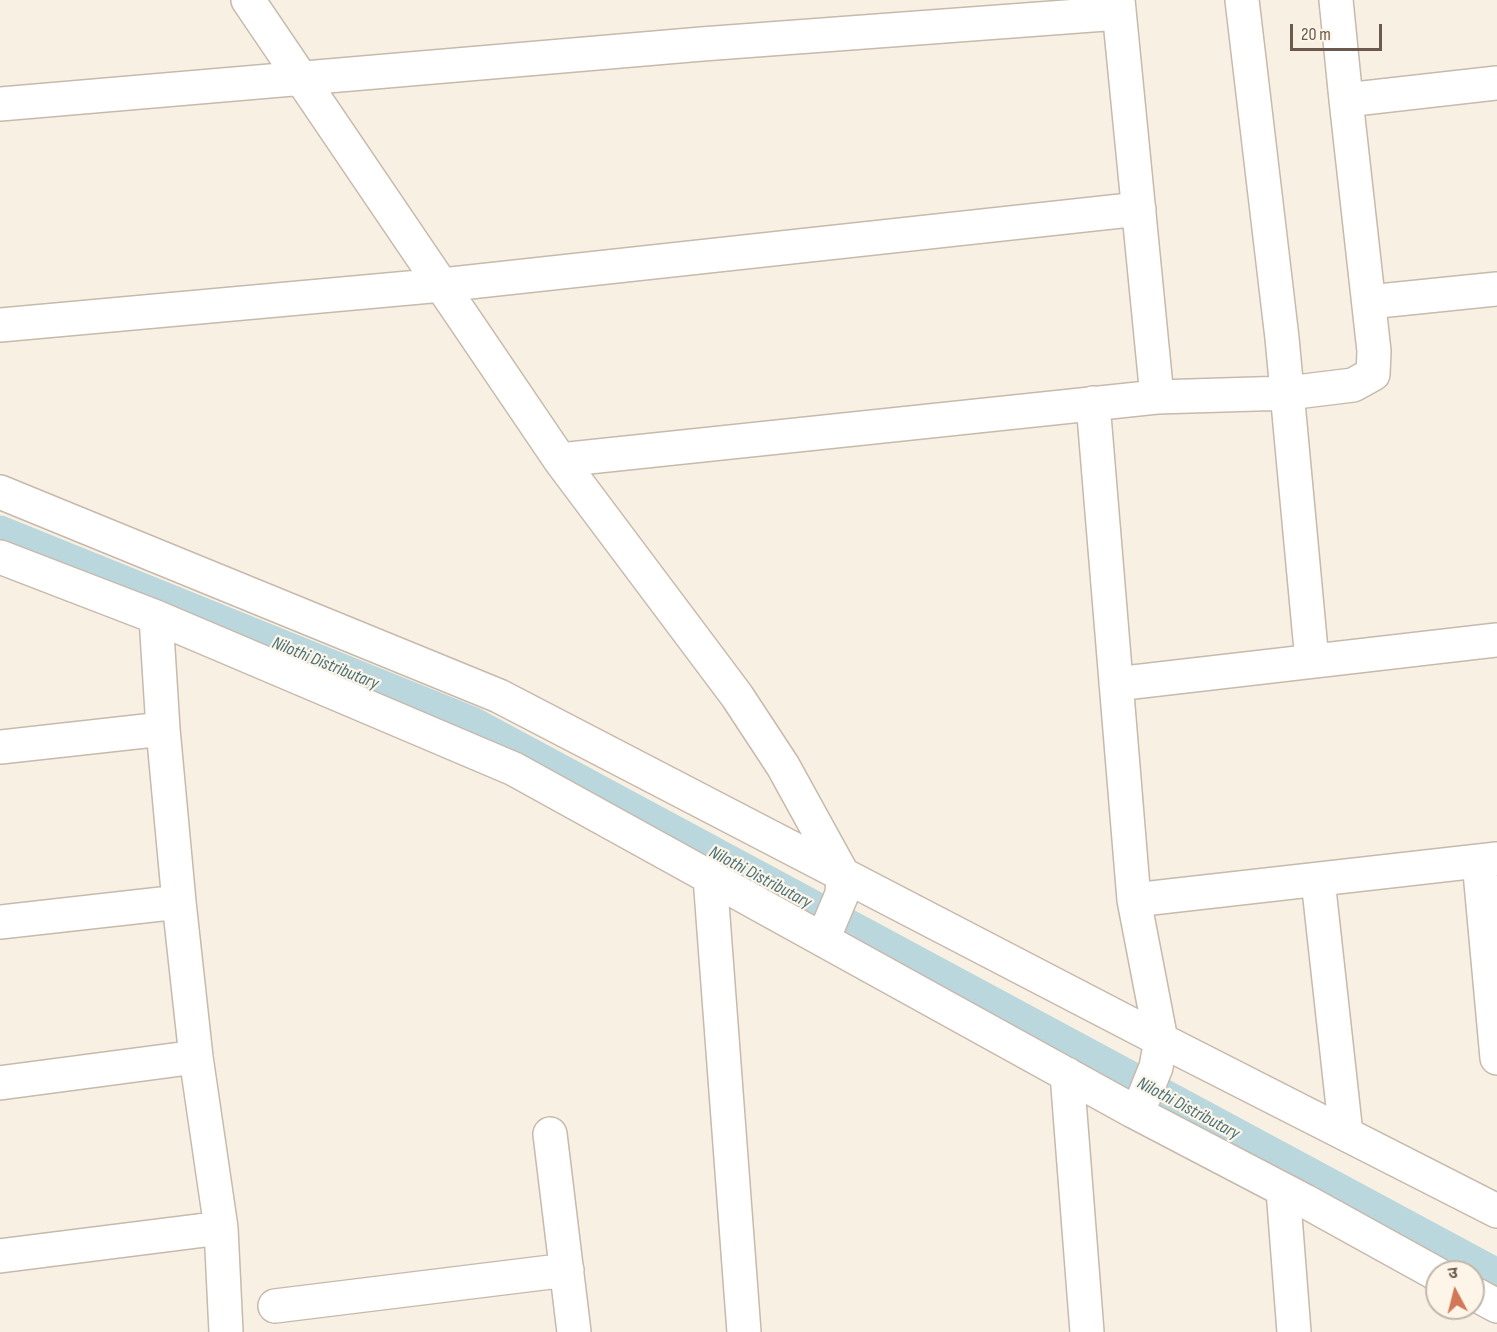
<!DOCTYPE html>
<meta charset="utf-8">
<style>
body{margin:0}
#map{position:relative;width:1497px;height:1332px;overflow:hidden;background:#f8f1e3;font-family:"Sofia Sans Condensed","Noto Sans Devanagari",sans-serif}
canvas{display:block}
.north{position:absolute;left:1425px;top:1260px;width:60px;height:60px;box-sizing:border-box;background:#fcf5e8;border:2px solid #c2b7aa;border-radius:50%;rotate:353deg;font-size:16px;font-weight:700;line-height:24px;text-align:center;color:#6c594d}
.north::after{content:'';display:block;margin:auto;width:21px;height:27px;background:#d17858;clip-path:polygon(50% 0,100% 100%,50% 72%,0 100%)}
.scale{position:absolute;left:1290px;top:24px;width:92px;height:27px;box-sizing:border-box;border:3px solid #6c594d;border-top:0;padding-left:8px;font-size:18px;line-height:21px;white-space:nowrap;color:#6c594d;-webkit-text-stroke:4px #fcf5e8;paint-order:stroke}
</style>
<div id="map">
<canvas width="1497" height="1332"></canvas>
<div class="north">उ</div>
<div class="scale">20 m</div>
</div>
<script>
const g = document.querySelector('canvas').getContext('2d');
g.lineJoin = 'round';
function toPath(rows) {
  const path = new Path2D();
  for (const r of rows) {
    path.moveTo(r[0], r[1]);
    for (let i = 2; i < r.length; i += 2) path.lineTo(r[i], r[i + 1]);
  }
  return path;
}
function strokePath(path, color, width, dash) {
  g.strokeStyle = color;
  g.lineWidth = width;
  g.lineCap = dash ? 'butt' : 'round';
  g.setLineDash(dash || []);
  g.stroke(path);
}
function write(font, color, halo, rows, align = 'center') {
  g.font = font + ' "Sofia Sans Condensed",sans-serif';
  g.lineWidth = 4.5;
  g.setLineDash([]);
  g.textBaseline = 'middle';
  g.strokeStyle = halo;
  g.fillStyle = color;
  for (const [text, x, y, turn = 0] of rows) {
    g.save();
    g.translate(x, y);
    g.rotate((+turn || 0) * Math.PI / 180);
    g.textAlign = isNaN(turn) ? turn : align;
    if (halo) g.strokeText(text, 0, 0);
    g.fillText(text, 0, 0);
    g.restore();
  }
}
const canal = toPath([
 [0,532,472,723,1497,1275]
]);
const minor = toPath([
 [248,0,560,460,737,696,783,766,843,875,842,894,823,939],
 [1118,0,1157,397],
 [1242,0,1282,338,1312,661],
 [1336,0,1346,100],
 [0,104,702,44,1119,13],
 [1369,302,1497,289],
 [0,325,442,285,1139,209],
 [1093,403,1134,900,1161,1040,1156,1067,1144,1097,1133,1111],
 [560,460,1157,397,1288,393,1353,385,1373,374,1374,351,1346,100,1497,83],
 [0,492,499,696,1161,1040,1497,1211],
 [0,557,156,617,514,769,1133,1111,1305,1201,1437,1274],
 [156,617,163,729,179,902,196,1057,221,1228,226,1332],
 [1116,684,1497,640],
 [0,747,163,729],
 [1479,861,1497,1058],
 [710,877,744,1332],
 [1318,880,1346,1134],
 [1134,900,1497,859],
 [0,922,179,902],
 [1067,1074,1087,1332],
 [0,1083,196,1057],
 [550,1134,574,1332],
 [1283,1190,1294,1332],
 [0,1256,221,1228],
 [1473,1293,1497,1306],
 [275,1306,567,1270]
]);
const waterNames = [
 ["Nilothi Distributary",325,664,22],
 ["Nilothi Distributary",760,878,28],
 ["Nilothi Distributary",1188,1109,28]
];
strokePath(canal, '#bad7de', 33);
strokePath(minor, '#c7b9ac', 36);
strokePath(minor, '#fff', 33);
write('italic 18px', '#4a727c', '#fcf5e8', waterNames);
</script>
